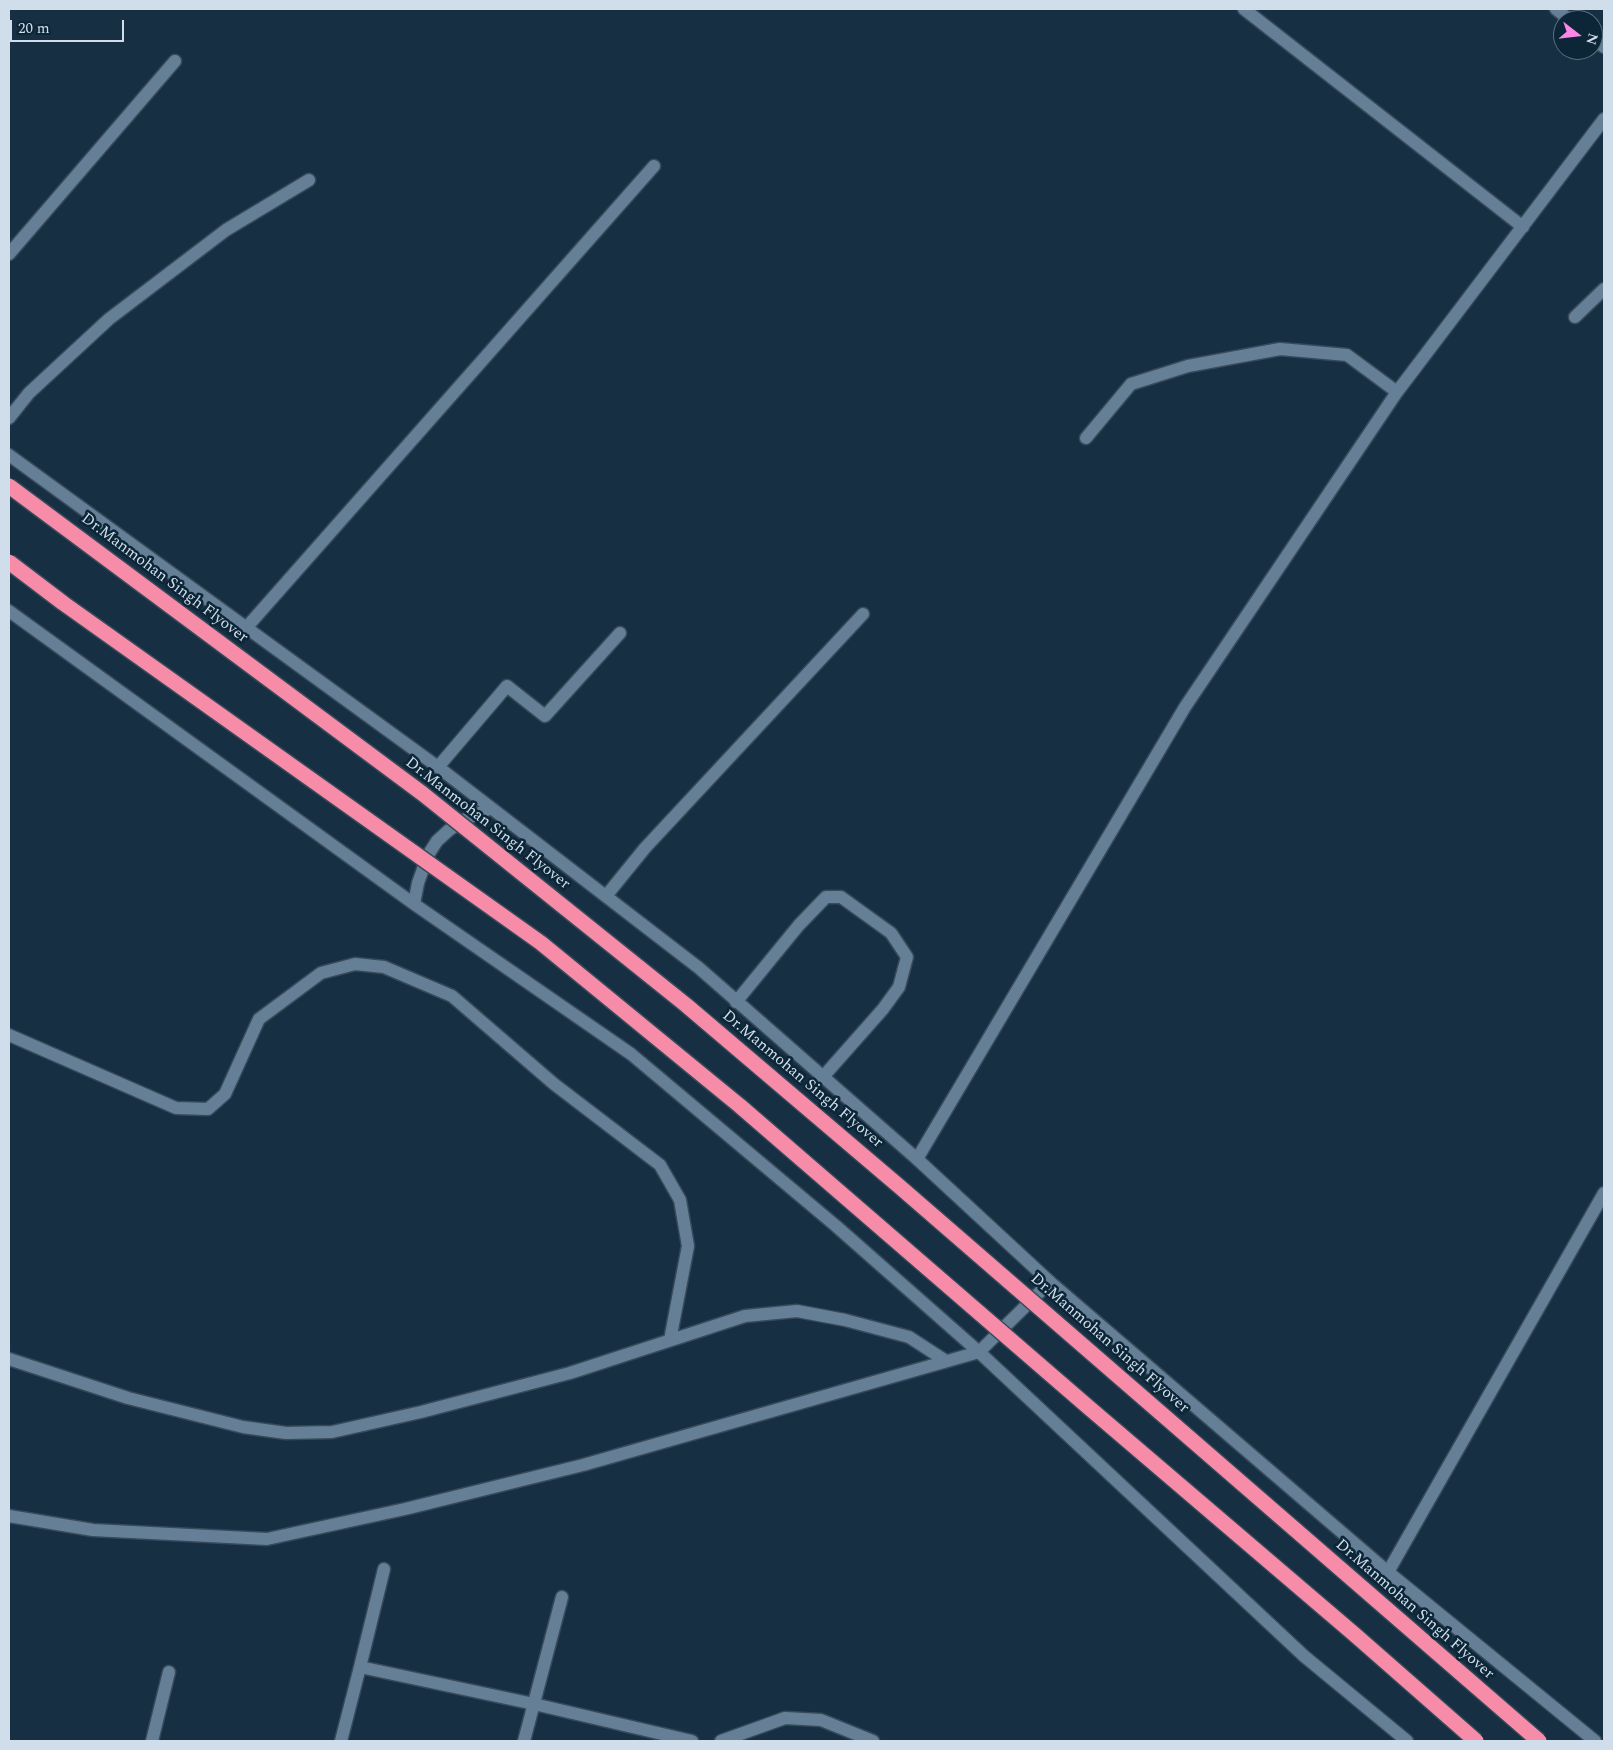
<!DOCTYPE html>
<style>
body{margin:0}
#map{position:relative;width:1613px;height:1750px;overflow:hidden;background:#162f42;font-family:Spectral,serif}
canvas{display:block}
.frame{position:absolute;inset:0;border:10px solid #d0deeb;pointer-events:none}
.north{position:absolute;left:1553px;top:10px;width:50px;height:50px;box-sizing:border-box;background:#0c2537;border:1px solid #5a6f7f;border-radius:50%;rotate:106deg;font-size:14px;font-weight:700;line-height:20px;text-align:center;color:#d0deeb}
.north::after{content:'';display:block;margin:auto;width:18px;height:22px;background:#fa87e7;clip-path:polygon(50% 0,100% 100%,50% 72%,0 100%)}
.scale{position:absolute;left:10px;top:20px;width:114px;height:22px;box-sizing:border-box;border:2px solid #d0deeb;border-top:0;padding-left:6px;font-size:15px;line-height:18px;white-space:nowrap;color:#d0deeb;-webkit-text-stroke:4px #0c2537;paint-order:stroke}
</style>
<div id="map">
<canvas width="1613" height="1750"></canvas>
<div class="frame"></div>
<div class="north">N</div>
<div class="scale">20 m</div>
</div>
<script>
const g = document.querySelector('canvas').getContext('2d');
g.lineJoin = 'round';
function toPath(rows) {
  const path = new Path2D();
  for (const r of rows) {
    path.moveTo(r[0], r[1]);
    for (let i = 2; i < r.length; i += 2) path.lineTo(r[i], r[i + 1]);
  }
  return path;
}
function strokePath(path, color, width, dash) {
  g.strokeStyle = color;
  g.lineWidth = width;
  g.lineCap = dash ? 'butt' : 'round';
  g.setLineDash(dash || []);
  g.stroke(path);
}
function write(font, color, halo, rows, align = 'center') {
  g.font = font + ' Spectral,serif';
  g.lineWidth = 5;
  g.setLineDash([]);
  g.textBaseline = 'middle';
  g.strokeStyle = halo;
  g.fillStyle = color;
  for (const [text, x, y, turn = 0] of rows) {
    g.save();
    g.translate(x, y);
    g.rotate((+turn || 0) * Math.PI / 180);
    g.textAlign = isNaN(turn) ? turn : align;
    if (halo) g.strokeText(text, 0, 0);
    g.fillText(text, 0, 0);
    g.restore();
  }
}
const lane = toPath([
 [9,254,175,61],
 [1575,317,1604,289],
 [9,418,29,393,109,319,226,230,309,180],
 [246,628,654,166],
 [438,767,507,686,545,716,620,633],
 [606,896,645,848,863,614],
 [736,1002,799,925,826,897,841,897,891,933,907,957,899,987,883,1009,822,1078],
 [9,1035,176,1108,208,1109,225,1094,259,1019,321,973,355,964,384,967,452,996,554,1084,660,1165,680,1200,688,1246,670,1340],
 [9,1359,128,1398,243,1427,286,1433,332,1432,421,1412,570,1373,745,1316,797,1311,845,1320,909,1337,946,1361],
 [360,1667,384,1569],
 [152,1741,169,1672],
 [341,1741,360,1667,534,1704,692,1741],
 [524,1741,562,1597],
 [721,1741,785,1718,821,1720,873,1741]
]);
const street = toPath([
 [1244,9,1523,227],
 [1556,9,1570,20],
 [1593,38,1604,47],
 [1086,438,1131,384,1188,366,1280,349,1347,355,1397,392],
 [917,1159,1185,707,1397,392,1604,119],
 [9,1516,93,1530,267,1539,405,1509,583,1465,979,1352,1050,1282],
 [1388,1572,1604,1193]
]);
const secondary = toPath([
 [9,455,438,767,699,968,917,1159,1050,1282,1388,1572,1595,1741],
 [9,611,414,904,631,1054,836,1226,979,1352,1304,1656,1407,1741],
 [414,904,418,883,428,855,437,841,449,830,466,819,491,808]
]);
const highwayBridge = toPath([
 [9,486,423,794,686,1005,900,1187,1539,1741],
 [9,562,63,603,541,943,740,1106,1087,1406,1354,1634,1476,1741]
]);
const streetNames = [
 ["Dr.Manmohan Singh Flyover",164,579,37],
 ["Dr.Manmohan Singh Flyover",487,824,38],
 ["Dr.Manmohan Singh Flyover",802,1080,40],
 ["Dr.Manmohan Singh Flyover",1109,1344,41],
 ["Dr.Manmohan Singh Flyover",1414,1610,41]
];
strokePath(lane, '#374a5b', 15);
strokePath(street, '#374a5b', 15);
strokePath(secondary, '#374a5b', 15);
strokePath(lane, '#658096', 12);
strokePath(street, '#658096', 12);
strokePath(secondary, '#658096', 12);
strokePath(highwayBridge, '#374a5b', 18, []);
strokePath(highwayBridge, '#f68ca7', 15);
write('16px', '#d0deeb', '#0c2537', streetNames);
</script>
